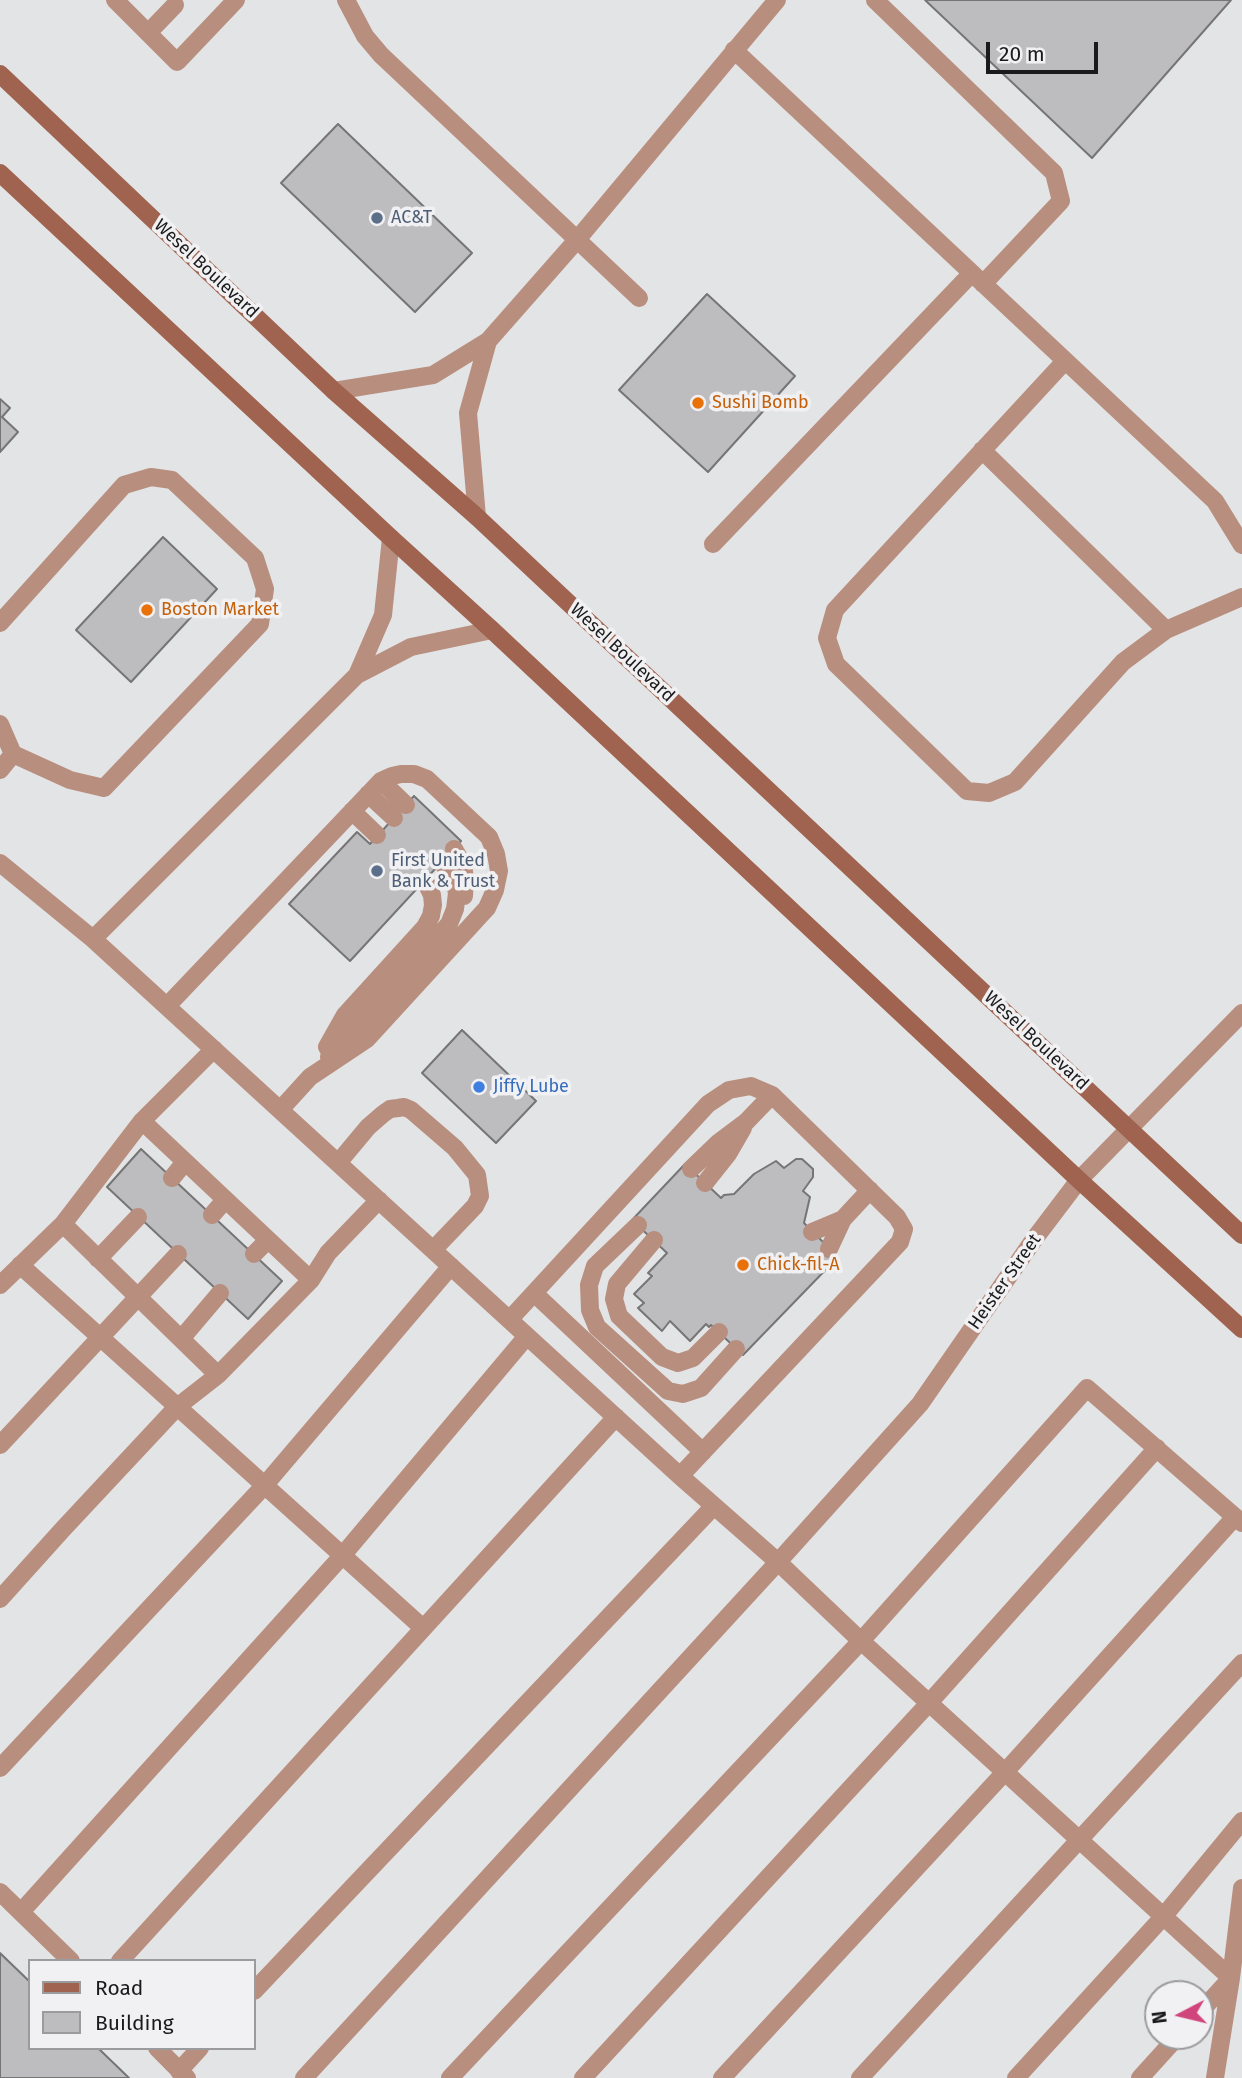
<!DOCTYPE html>
<style>
body{margin:0}
#map{position:relative;width:1242px;height:2078px;overflow:hidden;background:#e3e4e5;font-family:"Fira Sans",sans-serif}
canvas{display:block}
.legend{position:absolute;left:28px;top:1959px;width:228px;height:91px;box-sizing:border-box;background:#f1f1f3;border:2px solid #9b9b9d;margin:0;padding:9px 12px;list-style:none;font-size:21px;color:#1a1a1b}
.legend li{display:flex;align-items:center;gap:14px;height:35px}
.legend b{width:35px;border:2px solid #9b9b9d}
.north{position:absolute;left:1144px;top:1980px;width:70px;height:70px;box-sizing:border-box;background:#f1f1f3;border:2px solid #9b9b9d;border-radius:50%;rotate:263deg;font-size:19px;font-weight:700;line-height:28px;text-align:center;color:#1a1a1b}
.north::after{content:'';display:block;margin:auto;width:24px;height:32px;background:#d0457b;clip-path:polygon(50% 0,100% 100%,50% 72%,0 100%)}
.scale{position:absolute;left:986px;top:42px;width:112px;height:32px;box-sizing:border-box;border:4px solid #1a1a1b;border-top:0;padding-left:9px;font-size:21px;line-height:24px;white-space:nowrap;color:#1a1a1b;-webkit-text-stroke:5px #f1f1f3;paint-order:stroke}
</style>
<div id="map">
<canvas width="1242" height="2078"></canvas>
<ul class="legend">
<li><b style="height:9px;background:#9f634f"></b>Road</li>
<li><b style="height:19px;background:#bdbdbf"></b>Building</li>
</ul>
<div class="north">N</div>
<div class="scale">20 m</div>
</div>
<script>
const g = document.querySelector('canvas').getContext('2d');
g.lineJoin = 'round';
function paint(path, color) {
  g.fillStyle = color;
  g.fill(path, 'evenodd');
}
function toPath(rows) {
  const path = new Path2D();
  for (const r of rows) {
    path.moveTo(r[0], r[1]);
    for (let i = 2; i < r.length; i += 2) path.lineTo(r[i], r[i + 1]);
  }
  return path;
}
function strokePath(path, color, width, dash) {
  g.strokeStyle = color;
  g.lineWidth = width;
  g.lineCap = dash ? 'butt' : 'round';
  g.setLineDash(dash || []);
  g.stroke(path);
}
function write(font, color, halo, rows, align = 'center') {
  g.font = font + ' "Fira Sans",sans-serif';
  g.lineWidth = 7;
  g.setLineDash([]);
  g.textBaseline = 'middle';
  g.strokeStyle = halo;
  g.fillStyle = color;
  for (const [text, x, y, turn = 0] of rows) {
    g.save();
    g.translate(x, y);
    g.rotate((+turn || 0) * Math.PI / 180);
    g.textAlign = isNaN(turn) ? turn : align;
    if (halo) g.strokeText(text, 0, 0);
    g.fillText(text, 0, 0);
    g.restore();
  }
}
const building = toPath([
 [925,0,1231,0,1092,158,925,0],
 [338,124,472,253,415,312,281,183,338,124],
 [707,294,795,376,708,472,619,390,707,294],
 [0,399,10,408,2,417,18,432,0,452,0,399],
 [163,537,217,589,131,682,76,630,163,537],
 [414,796,461,841,350,961,289,904,357,832,370,844,414,796],
 [462,1030,536,1101,496,1143,422,1073,462,1030],
 [141,1149,282,1281,248,1319,107,1187,141,1149],
 [796,1159,802,1159,813,1169,813,1177,803,1191,810,1197,804,1223,838,1257,743,1355,711,1325,709,1327,706,1324,690,1341,670,1321,662,1331,638,1308,644,1303,634,1294,652,1276,648,1273,667,1253,632,1220,685,1164,721,1198,724,1195,734,1194,754,1174,776,1161,784,1168,796,1159],
 [0,1953,30,1982,30,2048,98,2048,129,2078,0,2078,0,1953]
]);
const service = toPath([
 [115,0,177,62,236,0],
 [346,0,365,36,381,55,639,298],
 [875,0,1054,173,1061,201,983,284],
 [148,33,175,5],
 [734,50,1215,501,1242,545],
 [1065,361,835,610,827,638,836,664,967,791,989,793,1015,782,1123,662,1166,630,1242,597],
 [334,391,433,375,488,341,576,241,777,0],
 [982,450,1166,630],
 [477,517,468,413,488,341],
 [713,544,972,273],
 [0,623,124,485,151,477,172,480,255,558,265,589,260,624,104,788,70,780,13,754],
 [357,675,383,615,391,538],
 [0,724,13,754,0,770],
 [381,781,406,805],
 [368,794,394,818],
 [352,811,377,835],
 [454,849,463,865,465,879,464,896],
 [0,863,93,939,680,1476,778,1562,861,1641,1231,1978,1215,2078],
 [93,939,357,675,411,647,492,630],
 [167,1006,381,781,392,776,401,774,414,774,427,779,489,837,496,854,499,871,495,890,487,908,367,1039,310,1077,280,1110],
 [327,1047,345,1015,425,927,431,916,433,905,432,895,425,881],
 [214,1049,142,1121,63,1224,218,1375,311,1280,328,1253,379,1200],
 [329,1057,449,924,455,909,457,893,454,880,442,862],
 [142,1121,311,1280],
 [338,1163,368,1127,383,1114,390,1109,398,1108,404,1107,411,1110,455,1148,477,1175,480,1196,475,1206,433,1250],
 [691,1169,718,1143,746,1122,772,1095],
 [172,1178,185,1162],
 [705,1183,728,1154,743,1128],
 [212,1215,225,1200],
 [638,1225,595,1266,589,1285,590,1310,597,1327,668,1391,683,1394,701,1388,736,1349],
 [812,1232,843,1219],
 [654,1240,617,1284,614,1299,619,1316,662,1357,678,1363,693,1358,719,1332],
 [829,1249,843,1219,870,1190],
 [254,1254,268,1240],
 [98,1259,138,1217],
 [20,1265,423,1628],
 [0,1285,63,1224],
 [535,1294,703,1452],
 [510,1319,708,1104,729,1090,751,1086,772,1095,897,1217,904,1229,900,1242,680,1476],
 [181,1339,220,1293],
 [0,1445,178,1254],
 [0,1599,63,1529,177,1407,218,1375],
 [0,1768,264,1486,451,1266],
 [0,1892,71,1961],
 [21,1912,342,1556,527,1336],
 [120,1961,616,1417],
 [254,1991,714,1506],
 [1200,2012,1231,1978,1242,1888],
 [157,2048,187,2078],
 [179,2071,200,2048],
 [304,2078,778,1562,920,1404,1035,1238,1079,1180,1242,1013],
 [450,2078,861,1641,1087,1388,1242,1523],
 [583,2078,929,1703,1157,1448],
 [722,2078,1005,1772,1235,1517],
 [860,2078,1242,1663],
 [1016,2078,1163,1917,1242,1821],
 [1140,2078,1178,2036]
]);
const secondary = toPath([
 [0,74,334,391,477,517,1242,1235],
 [0,173,391,538,492,630,1079,1180,1242,1329]
]);
const markers = [
 [377,218,7,"#5c6f8a"],
 [698,403,7,"#e8710a"],
 [147,610,7,"#e8710a"],
 [377,871,7,"#5c6f8a"],
 [479,1087,7,"#3f7fe0"],
 [743,1265,7,"#e8710a"]
];
const serviceNames = [
 ["AC&T",391,218],
 ["First United",391,861],
 ["Bank & Trust",391,882]
];
const streetNames = [
 ["Wesel Boulevard",206,269,43],
 ["Wesel Boulevard",622,653,43],
 ["Wesel Boulevard",1036,1041,43],
 ["Heister Street",1005,1282,-55]
];
const foodNames = [
 ["Sushi Bomb",712,403],
 ["Boston Market",161,610],
 ["Chick-fil-A",757,1265]
];
const shopNames = [
 ["Jiffy Lube",493,1087]
];
paint(building, '#bdbdbf');
strokePath(building, '#757576', 2);
strokePath(service, '#b88e7f', 18);
strokePath(secondary, '#9f634f', 18);
for (const [x, y, r, color] of markers) {
  const dot = new Path2D();
  dot.arc(x, y, r, 0, 2 * Math.PI);
  g.fillStyle = color;
  g.fill(dot);
  strokePath(dot, '#f1f1f3', 2.5);
}
write('18px', '#4e5e75', '#f1f1f3', serviceNames, 'left');
write('18px', '#1a1a1b', '#f1f1f3', streetNames);
write('18px', '#c56008', '#f1f1f3', foodNames, 'left');
write('18px', '#366cbe', '#f1f1f3', shopNames, 'left');
</script>
